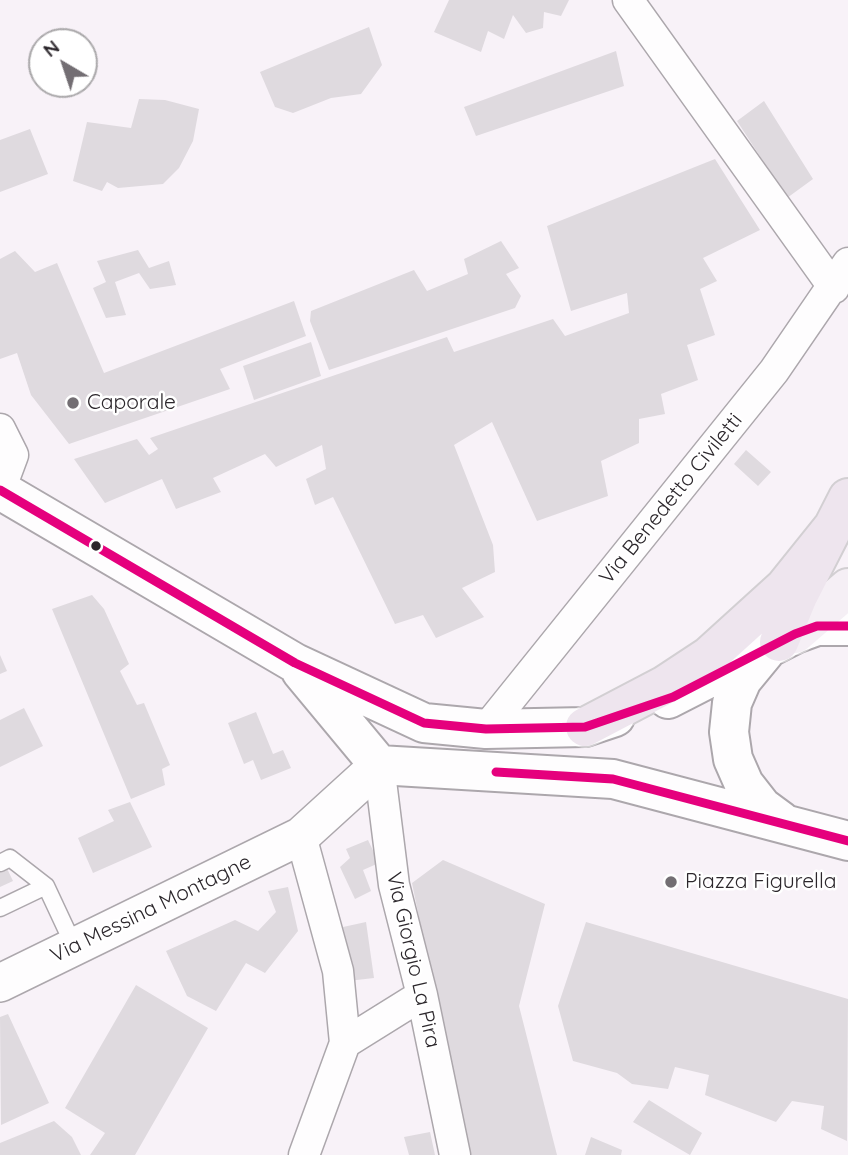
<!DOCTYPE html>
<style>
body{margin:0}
#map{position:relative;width:848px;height:1155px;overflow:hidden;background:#f8f2f8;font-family:Quicksand,sans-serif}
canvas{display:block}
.north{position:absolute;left:28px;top:28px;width:70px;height:70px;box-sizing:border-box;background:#fff;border:2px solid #aba9ab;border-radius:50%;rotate:321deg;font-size:19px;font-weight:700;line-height:28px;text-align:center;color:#2c272c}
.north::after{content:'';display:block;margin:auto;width:24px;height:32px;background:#736e73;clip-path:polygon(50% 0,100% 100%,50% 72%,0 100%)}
</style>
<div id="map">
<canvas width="848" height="1155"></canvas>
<div class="north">N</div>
</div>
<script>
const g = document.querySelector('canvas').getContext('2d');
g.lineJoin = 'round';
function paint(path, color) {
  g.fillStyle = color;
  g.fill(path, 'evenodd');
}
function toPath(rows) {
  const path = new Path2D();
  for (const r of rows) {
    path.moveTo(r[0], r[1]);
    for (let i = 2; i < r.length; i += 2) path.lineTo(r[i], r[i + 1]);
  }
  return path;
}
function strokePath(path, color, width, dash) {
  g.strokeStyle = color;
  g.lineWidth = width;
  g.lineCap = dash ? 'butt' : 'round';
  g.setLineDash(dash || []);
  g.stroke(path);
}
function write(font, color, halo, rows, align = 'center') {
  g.font = font + ' Quicksand,sans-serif';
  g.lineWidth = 5;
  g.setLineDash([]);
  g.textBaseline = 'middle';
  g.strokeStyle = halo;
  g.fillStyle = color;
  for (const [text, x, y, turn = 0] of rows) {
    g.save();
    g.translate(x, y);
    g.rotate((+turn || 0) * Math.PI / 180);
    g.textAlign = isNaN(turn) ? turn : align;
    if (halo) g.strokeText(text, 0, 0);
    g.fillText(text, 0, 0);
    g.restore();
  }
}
const building = toPath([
 [449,0,569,0,561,16,544,12,543,28,526,33,513,15,504,39,488,31,481,52,434,32],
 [369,27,382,65,361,94,331,98,293,113,275,107,260,72],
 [616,51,624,86,476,136,464,107],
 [139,99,165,100,199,109,193,141,179,168,163,184,118,188,107,182,102,191,73,181,87,122,131,128],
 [764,101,813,179,787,198,737,121],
 [30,129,48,174,0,192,0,140],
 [715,159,760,230,703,258,717,281,700,289,715,335,687,345,698,380,661,394,665,414,639,419,639,443,601,461,608,496,537,521,492,422,454,445,493,545,495,572,462,588,484,617,436,638,423,615,395,624,333,497,315,505,306,479,326,469,322,445,276,467,265,454,213,478,221,492,176,509,162,479,105,503,74,459,137,439,149,455,158,449,150,438,447,337,454,352,553,319,565,336,629,313,627,293,571,311,547,226],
 [501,241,519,268,506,274,521,296,515,308,329,370,310,321,311,311,414,270,427,291,468,274,464,259],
 [138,250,149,268,169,261,176,285,150,289,139,273,115,282,126,315,106,318,93,288,106,282,97,261],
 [15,251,35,272,57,263,104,373,294,301,306,336,220,369,230,389,69,444,31,395,17,353,0,359,0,259],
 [311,342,321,376,254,400,243,366],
 [746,450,771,472,758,486,734,464],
 [92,595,104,609,129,664,120,671,137,705,144,703,170,765,162,769,165,785,131,799,52,609],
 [0,655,7,671,0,674],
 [24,708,43,746,0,767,0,720],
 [256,712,273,754,283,750,291,768,261,780,253,760,244,764,228,723],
 [130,802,152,847,93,873,78,838,114,821,108,810],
 [368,840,379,863,363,870,371,891,355,899,340,867,350,858,346,849],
 [0,854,13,881,0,887],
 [443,860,545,904,519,1006,557,1155,467,1155,412,883],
 [288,887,298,931,265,973,246,963,216,1011,187,996,166,951,235,920,258,931,276,912,268,891],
 [366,922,374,978,348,981,343,927],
 [586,922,848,999,847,1141,821,1129,824,1106,792,1101,776,1122,705,1095,709,1075,675,1067,668,1089,632,1084,617,1073,573,1061,558,1006],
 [136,985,208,1028,135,1155,90,1155,105,1133,65,1108],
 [8,1014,49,1103,1,1125,0,1017],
 [649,1100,702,1133,690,1155,633,1122],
 [54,1121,72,1137,81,1155,0,1155,0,1143],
 [430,1132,435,1155,409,1155,404,1137],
 [591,1137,622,1150,621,1155,585,1155]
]);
const service = toPath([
 [0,863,10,858,46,886,74,946],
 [0,908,46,886]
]);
const minor = toPath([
 [628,0,834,288],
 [0,429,13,455,0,490],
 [486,729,774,371,848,263],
 [379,765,394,885,422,995,455,1155],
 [301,836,338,971,345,1043,304,1155],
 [345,1043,422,995]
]);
const tertiary = toPath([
 [0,983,301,836,379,765]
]);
const secondary = toPath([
 [0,490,295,663,424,723,486,729,585,727,615,717],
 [765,652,742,680,732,703,729,732,733,759,744,784,762,807,781,821],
 [301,671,379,765,613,779,848,841],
 [668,699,795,634,817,626,848,626]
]);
const primary = toPath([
 [795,634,848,588]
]);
const motorway = toPath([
 [779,642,798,596,848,498],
 [585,727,665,685,709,656,785,587,834,526]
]);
const bus1 = toPath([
 [0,490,295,663,424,723,486,729,585,727,673,697,795,634,817,626,848,626],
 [496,772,613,779,848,841]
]);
const markers = [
 [73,403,7,"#736e73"],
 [96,546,6,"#2c272c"],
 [671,882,7,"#736e73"]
];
const poiNames = [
 ["Caporale",87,403],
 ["Piazza Figurella",685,882]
];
const streetNames = [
 ["Via Benedetto Civiletti",671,499,-51],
 ["Via Messina Montagne",151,909,-26],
 ["Via Giorgio La Pira",413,960,77]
];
paint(building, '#dfdadf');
strokePath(service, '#aca7ac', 19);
strokePath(minor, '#aca7ac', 33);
strokePath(tertiary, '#aca7ac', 40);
strokePath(secondary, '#aca7ac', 42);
strokePath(primary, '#d2cfd2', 42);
strokePath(motorway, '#d2cfd2', 42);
strokePath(service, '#fefdfe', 16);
strokePath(minor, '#fefdfe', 30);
strokePath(tertiary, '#fefdfe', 37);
strokePath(secondary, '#fefdfe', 38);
strokePath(primary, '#f5eff5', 38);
strokePath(motorway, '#eee5ee', 38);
strokePath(bus1, '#e5007d', 9);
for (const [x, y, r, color] of markers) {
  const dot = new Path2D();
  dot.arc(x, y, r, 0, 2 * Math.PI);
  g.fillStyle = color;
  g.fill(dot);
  strokePath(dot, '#fff', 2.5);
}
write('21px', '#2c272c', '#fff', poiNames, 'left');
write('21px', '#2c272c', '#fff', streetNames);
</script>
